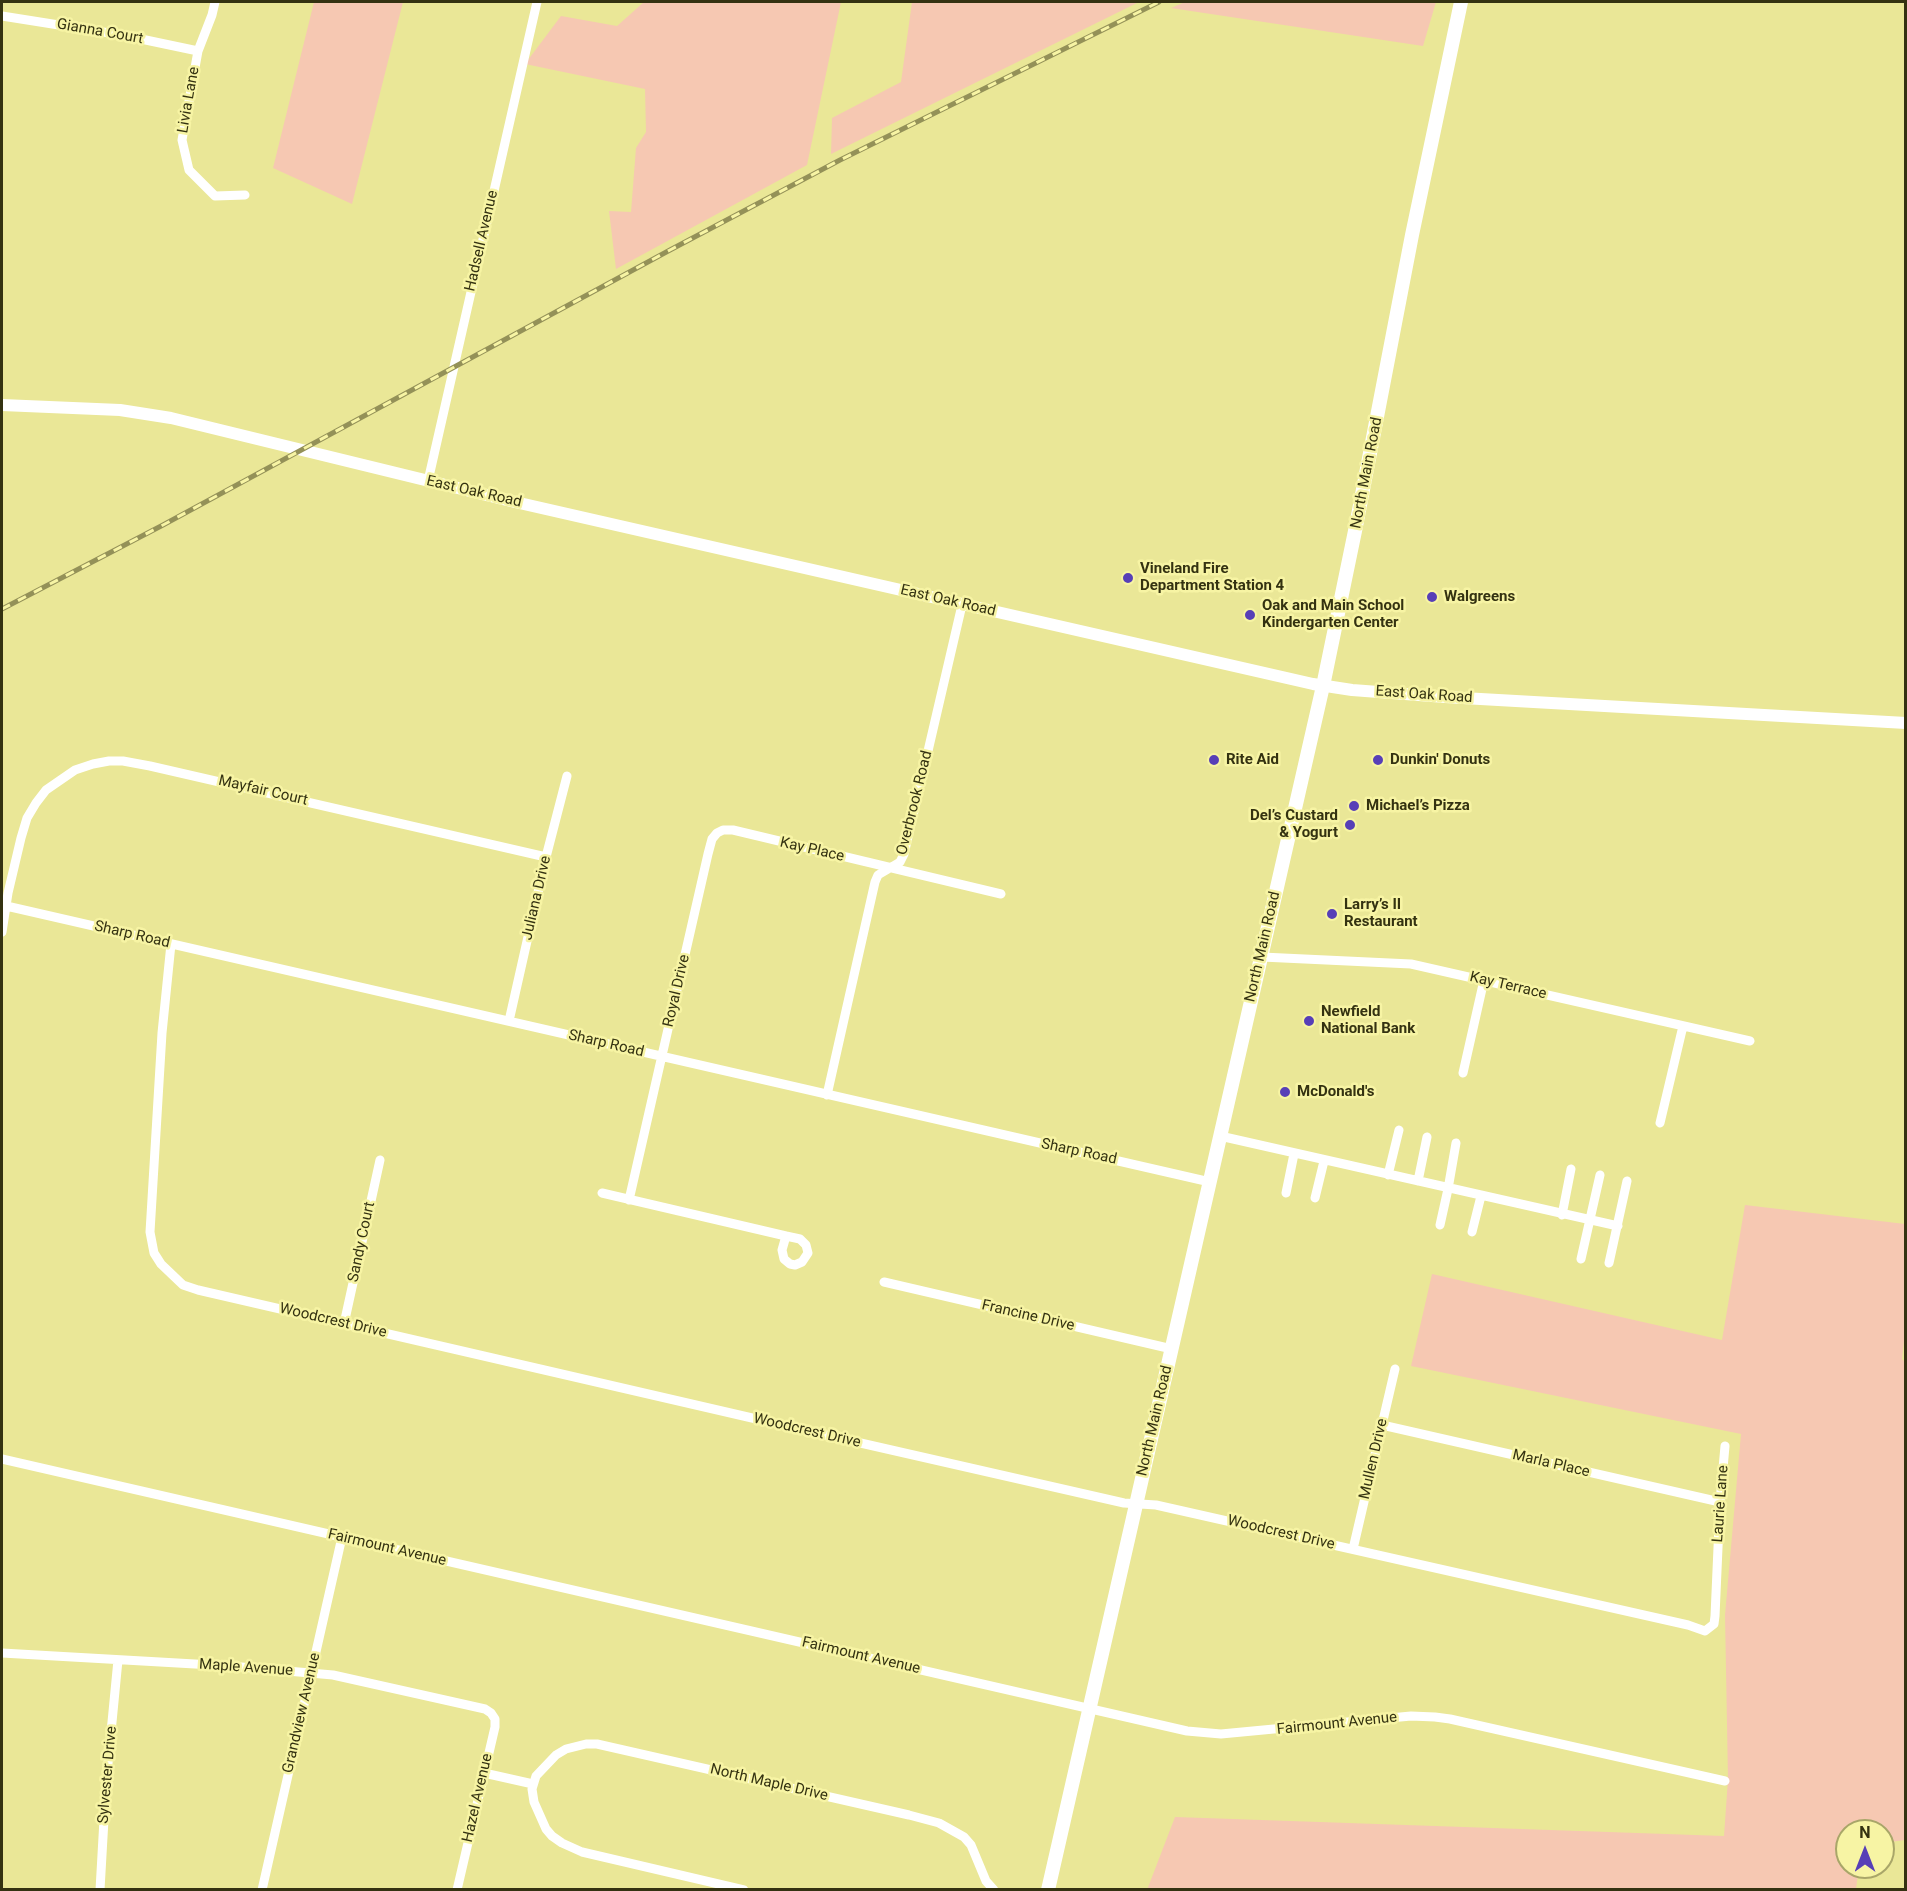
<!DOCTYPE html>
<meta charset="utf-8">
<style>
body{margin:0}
#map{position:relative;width:1907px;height:1891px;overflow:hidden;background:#eae797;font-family:Roboto,sans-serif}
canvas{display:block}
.frame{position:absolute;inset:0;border:3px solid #343211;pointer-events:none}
.north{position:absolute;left:1835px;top:1819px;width:60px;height:60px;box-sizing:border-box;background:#f7f4a4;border:2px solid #a9a669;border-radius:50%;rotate:0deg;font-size:16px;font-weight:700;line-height:24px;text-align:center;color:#343211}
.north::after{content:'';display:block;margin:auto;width:21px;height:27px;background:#573fb7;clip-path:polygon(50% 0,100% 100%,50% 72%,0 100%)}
</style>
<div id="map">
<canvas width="1907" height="1891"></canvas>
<div class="frame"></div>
<div class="north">N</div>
</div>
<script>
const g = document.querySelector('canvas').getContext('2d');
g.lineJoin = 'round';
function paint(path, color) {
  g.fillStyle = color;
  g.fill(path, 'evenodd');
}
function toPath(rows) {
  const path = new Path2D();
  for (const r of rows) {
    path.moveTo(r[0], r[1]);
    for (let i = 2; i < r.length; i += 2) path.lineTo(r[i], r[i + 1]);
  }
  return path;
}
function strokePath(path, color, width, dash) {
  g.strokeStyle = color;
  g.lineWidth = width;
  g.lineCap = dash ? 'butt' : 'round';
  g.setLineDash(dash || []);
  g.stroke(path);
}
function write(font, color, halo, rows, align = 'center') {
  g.font = font + ' Roboto,sans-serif';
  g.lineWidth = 5;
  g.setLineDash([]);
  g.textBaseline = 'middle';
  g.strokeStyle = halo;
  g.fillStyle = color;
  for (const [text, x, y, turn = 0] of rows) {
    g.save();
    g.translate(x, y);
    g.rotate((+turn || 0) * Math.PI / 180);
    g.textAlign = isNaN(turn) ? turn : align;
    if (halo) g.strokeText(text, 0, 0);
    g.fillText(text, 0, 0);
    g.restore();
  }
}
const green = toPath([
 [314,2,403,2,352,204,273,168],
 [644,2,841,2,807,165,616,269,609,211,631,212,636,148,646,132,645,89,525,64,561,16,617,26],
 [912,2,1139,2,831,154,832,118,901,82],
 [1185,2,1436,2,1423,46,1171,8],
 [1745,1205,1905,1224,1906,1323,1902,1359,1906,1363,1905,1840,1883,1843,1883,1831,1847,1831,1847,1867,1859,1867,1856,1889,1147,1890,1175,1817,1724,1836,1728,1779,1725,1615,1741,1434,1411,1366,1432,1274,1722,1340]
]);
const street = toPath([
 [215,2,212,15,198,51,182,140,189,170,215,196,245,195],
 [2,16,122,35,198,51],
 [428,481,537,2],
 [2,905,1210,1182],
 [2,932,8,893,21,838,27,818,36,803,46,790,75,770,93,764,109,761,123,761,150,766,546,857],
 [171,944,162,1033,150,1232,154,1253,161,1264,183,1285,198,1290,843,1439,1124,1503,1156,1505,1688,1625,1705,1631,1714,1624,1715,1616,1720,1502,1725,1446],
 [1262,957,1411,964,1750,1041],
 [509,1021,546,857,567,776],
 [1463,1073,1484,980],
 [827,1095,875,882,878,875,900,862,904,854,962,605],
 [1660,1123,1683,1026],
 [1220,1136,1618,1226],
 [1388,1175,1399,1130],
 [1418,1181,1427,1137],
 [602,1193,786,1236],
 [1286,1193,1294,1154],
 [1315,1198,1324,1161],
 [629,1200,708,854,712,839,717,833,723,830,733,830,1001,894],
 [1562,1215,1571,1169],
 [1440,1225,1448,1189,1456,1143],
 [1472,1232,1481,1196],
 [786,1236,800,1239,806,1245,808,1253,802,1262,795,1265,790,1264,784,1259,782,1250,786,1236],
 [1581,1259,1600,1175],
 [1609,1263,1627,1181],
 [884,1282,1172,1349],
 [344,1324,380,1160],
 [1382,1425,1720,1502],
 [2,1459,1187,1731,1221,1734,1411,1716,1435,1717,1450,1719,1725,1781],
 [1353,1549,1395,1369],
 [2,1653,230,1666,333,1675,485,1709,491,1713,495,1719,495,1727,457,1890],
 [484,1773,533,1784],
 [100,1890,106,1784,118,1660],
 [262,1890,342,1537],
 [744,1890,582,1852,562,1843,552,1836,546,1829,534,1802,532,1789,536,1776,556,1755,566,1749,586,1744,597,1744,909,1815,939,1823,964,1837,971,1845,986,1881,994,1890]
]);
const secondary = toPath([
 [2,405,120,410,171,418,515,502,1313,684,1352,690,1445,697,1906,723]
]);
const primary = toPath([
 [1048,1890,1323,686,1355,531,1412,235,1461,2]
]);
const rail = toPath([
 [2,609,163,525,670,250,840,160,1159,2]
]);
const markers = [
 [1128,578,6,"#573fb7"],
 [1432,597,6,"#573fb7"],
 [1250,615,6,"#573fb7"],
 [1214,760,6,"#573fb7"],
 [1378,760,6,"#573fb7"],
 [1354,806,6,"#573fb7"],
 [1350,825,6,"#573fb7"],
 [1332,914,6,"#573fb7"],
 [1309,1021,6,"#573fb7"],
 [1285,1092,6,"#573fb7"]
];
const streetNames = [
 ["Gianna Court",100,32,10],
 ["Livia Lane",189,100,-80],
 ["Hadsell Avenue",482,241,-77],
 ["North Main Road",1367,473,-79],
 ["East Oak Road",474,492,13],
 ["East Oak Road",948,601,13],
 ["East Oak Road",1424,695,4],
 ["Mayfair Court",263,791,13],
 ["Overbrook Road",915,803,-76],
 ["Kay Place",812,850,13],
 ["Juliana Drive",537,898,-77],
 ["Sharp Road",132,935,13],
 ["North Main Road",1263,947,-77],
 ["Kay Terrace",1508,986,13],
 ["Royal Drive",677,991,-77],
 ["Sharp Road",606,1044,13],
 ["Sharp Road",1079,1152,12],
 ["Sandy Court",362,1242,-78],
 ["Francine Drive",1028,1316,13],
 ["Woodcrest Drive",333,1321,13],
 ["North Main Road",1155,1421,-77],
 ["Woodcrest Drive",807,1431,13],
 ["Mullen Drive",1374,1459,-77],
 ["Marla Place",1551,1464,13],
 ["Laurie Lane",1721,1504,-86],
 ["Woodcrest Drive",1281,1533,13],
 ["Fairmount Avenue",387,1548,13],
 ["Fairmount Avenue",861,1656,13],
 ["Maple Avenue",246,1668,4],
 ["Grandview Avenue",302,1713,-77],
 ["Fairmount Avenue",1337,1724,-6],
 ["Sylvester Drive",108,1775,-85],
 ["North Maple Drive",769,1783,13],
 ["Hazel Avenue",478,1798,-77]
];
const poiNames = [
 ["Vineland Fire",1140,569],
 ["Department Station 4",1140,586],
 ["Walgreens",1444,597],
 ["Oak and Main School",1262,606],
 ["Kindergarten Center",1262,623],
 ["Rite Aid",1226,760],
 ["Dunkin' Donuts",1390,760],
 ["Michael’s Pizza",1366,806],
 ["Del’s Custard",1338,816,"right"],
 ["& Yogurt",1338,833,"right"],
 ["Larry’s II",1344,905],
 ["Restaurant",1344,922],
 ["Newfield",1321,1012],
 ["National Bank",1321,1029],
 ["McDonald's",1297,1092]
];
paint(green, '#f6c8b2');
strokePath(street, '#fff', 9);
strokePath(secondary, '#fff', 12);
strokePath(primary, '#fff', 14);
strokePath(rail, '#949158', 5);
strokePath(rail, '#f7f4a4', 3, [9]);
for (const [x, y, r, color] of markers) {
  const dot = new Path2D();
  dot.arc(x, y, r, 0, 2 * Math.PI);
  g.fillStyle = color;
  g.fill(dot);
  strokePath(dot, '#f7f4a4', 2);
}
write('15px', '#343211', '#f7f4a4', streetNames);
write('bold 15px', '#343211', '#f7f4a4', poiNames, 'left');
</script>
